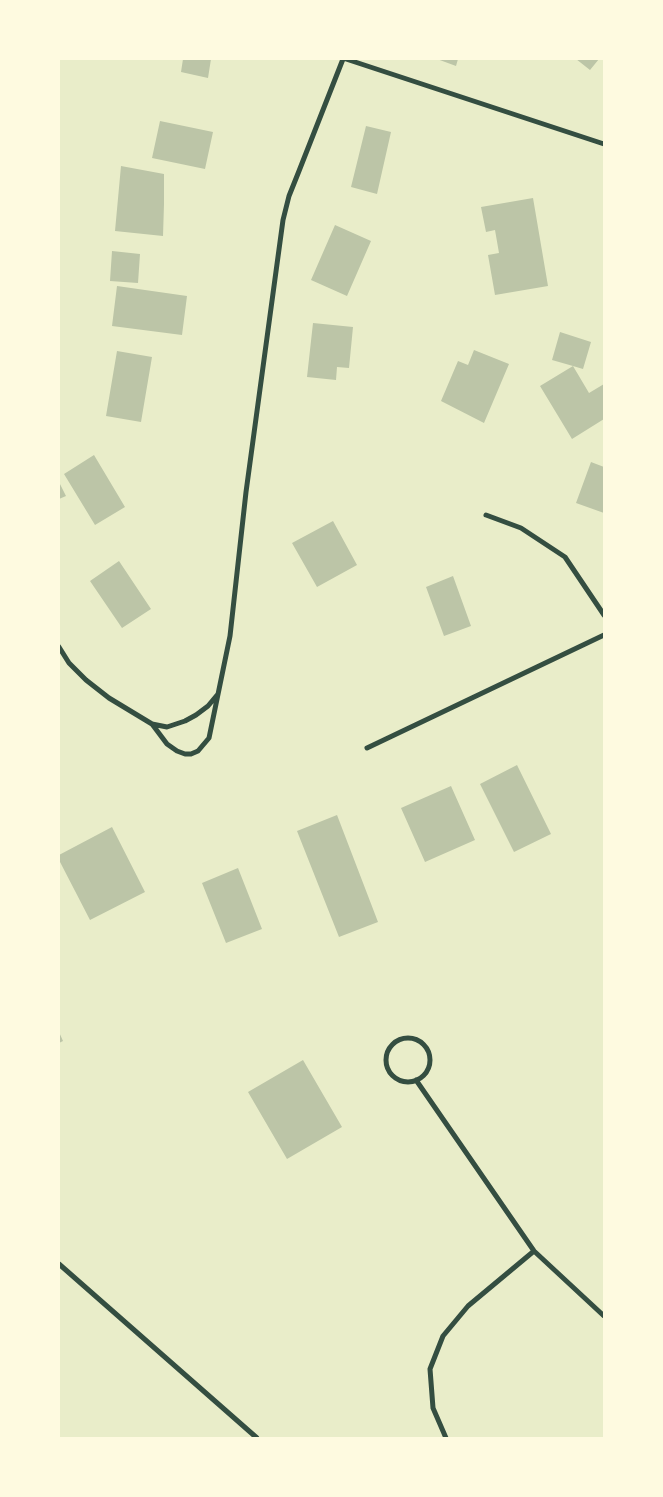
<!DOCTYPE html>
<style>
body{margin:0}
#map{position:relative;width:663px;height:1497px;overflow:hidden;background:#e9edc9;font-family:"Noto Sans",sans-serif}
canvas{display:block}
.frame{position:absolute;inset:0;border:60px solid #fefae0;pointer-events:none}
</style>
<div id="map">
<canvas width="663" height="1497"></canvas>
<div class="frame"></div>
</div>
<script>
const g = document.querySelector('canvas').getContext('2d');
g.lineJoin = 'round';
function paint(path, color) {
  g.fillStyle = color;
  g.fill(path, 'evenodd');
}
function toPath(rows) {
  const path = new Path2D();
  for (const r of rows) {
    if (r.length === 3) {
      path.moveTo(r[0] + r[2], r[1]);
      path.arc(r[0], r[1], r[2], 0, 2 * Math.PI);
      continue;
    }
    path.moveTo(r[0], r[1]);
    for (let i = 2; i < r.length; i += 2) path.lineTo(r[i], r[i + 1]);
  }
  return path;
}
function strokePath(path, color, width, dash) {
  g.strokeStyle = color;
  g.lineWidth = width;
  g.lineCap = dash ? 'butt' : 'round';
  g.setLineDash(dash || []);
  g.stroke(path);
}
const building = toPath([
 [183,59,211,59,208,78,181,72],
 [437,59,458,59,456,66],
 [576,59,599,59,590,70],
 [160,121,213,132,205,169,152,158],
 [366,126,391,132,377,194,351,187],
 [121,166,164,174,164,204,163,236,115,231],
 [533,198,548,286,495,295,488,255,499,253,495,230,486,232,481,207],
 [335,225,371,241,347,296,311,280],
 [112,251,140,254,138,283,110,281],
 [117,286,187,296,182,335,112,326],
 [313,323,353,327,349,368,337,367,336,380,307,377],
 [560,332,591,342,583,369,573,366,589,393,604,384,604,419,572,439,540,386,573,366,552,360],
 [474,350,509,364,484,423,441,401,458,361,468,365],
 [117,351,152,357,141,422,106,416],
 [94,455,125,507,95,525,64,474],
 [591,462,604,467,604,513,576,503],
 [59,482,66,496,59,499],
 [333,521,357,565,317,587,292,543],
 [119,561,151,609,122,628,90,581],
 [453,576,471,626,444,636,426,587],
 [517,765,551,834,514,852,480,784],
 [451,786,475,840,425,862,401,808],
 [337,815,378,922,339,937,297,831],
 [112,827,145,892,90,920,59,860,59,855],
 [238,868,262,929,226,943,202,883],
 [59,1032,63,1041,59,1043],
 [303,1060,342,1127,287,1159,248,1092]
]);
const minor = toPath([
 [346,59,604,144],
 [486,515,521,528,565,557,604,615],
 [59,647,69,663,86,680,109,698,152,724,167,727,185,721,196,715,208,706,218,694],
 [152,724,167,744,177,751,185,754,191,754,198,751,209,738,230,636,246,492,283,220,289,196,299,171,343,59],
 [367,748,604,635],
 [408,1060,22],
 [416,1080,534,1251,604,1316],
 [59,1264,257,1438],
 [446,1438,433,1408,430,1369,443,1336,468,1306,534,1251]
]);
paint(building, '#bcc5a7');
strokePath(minor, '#344e41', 5);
</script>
